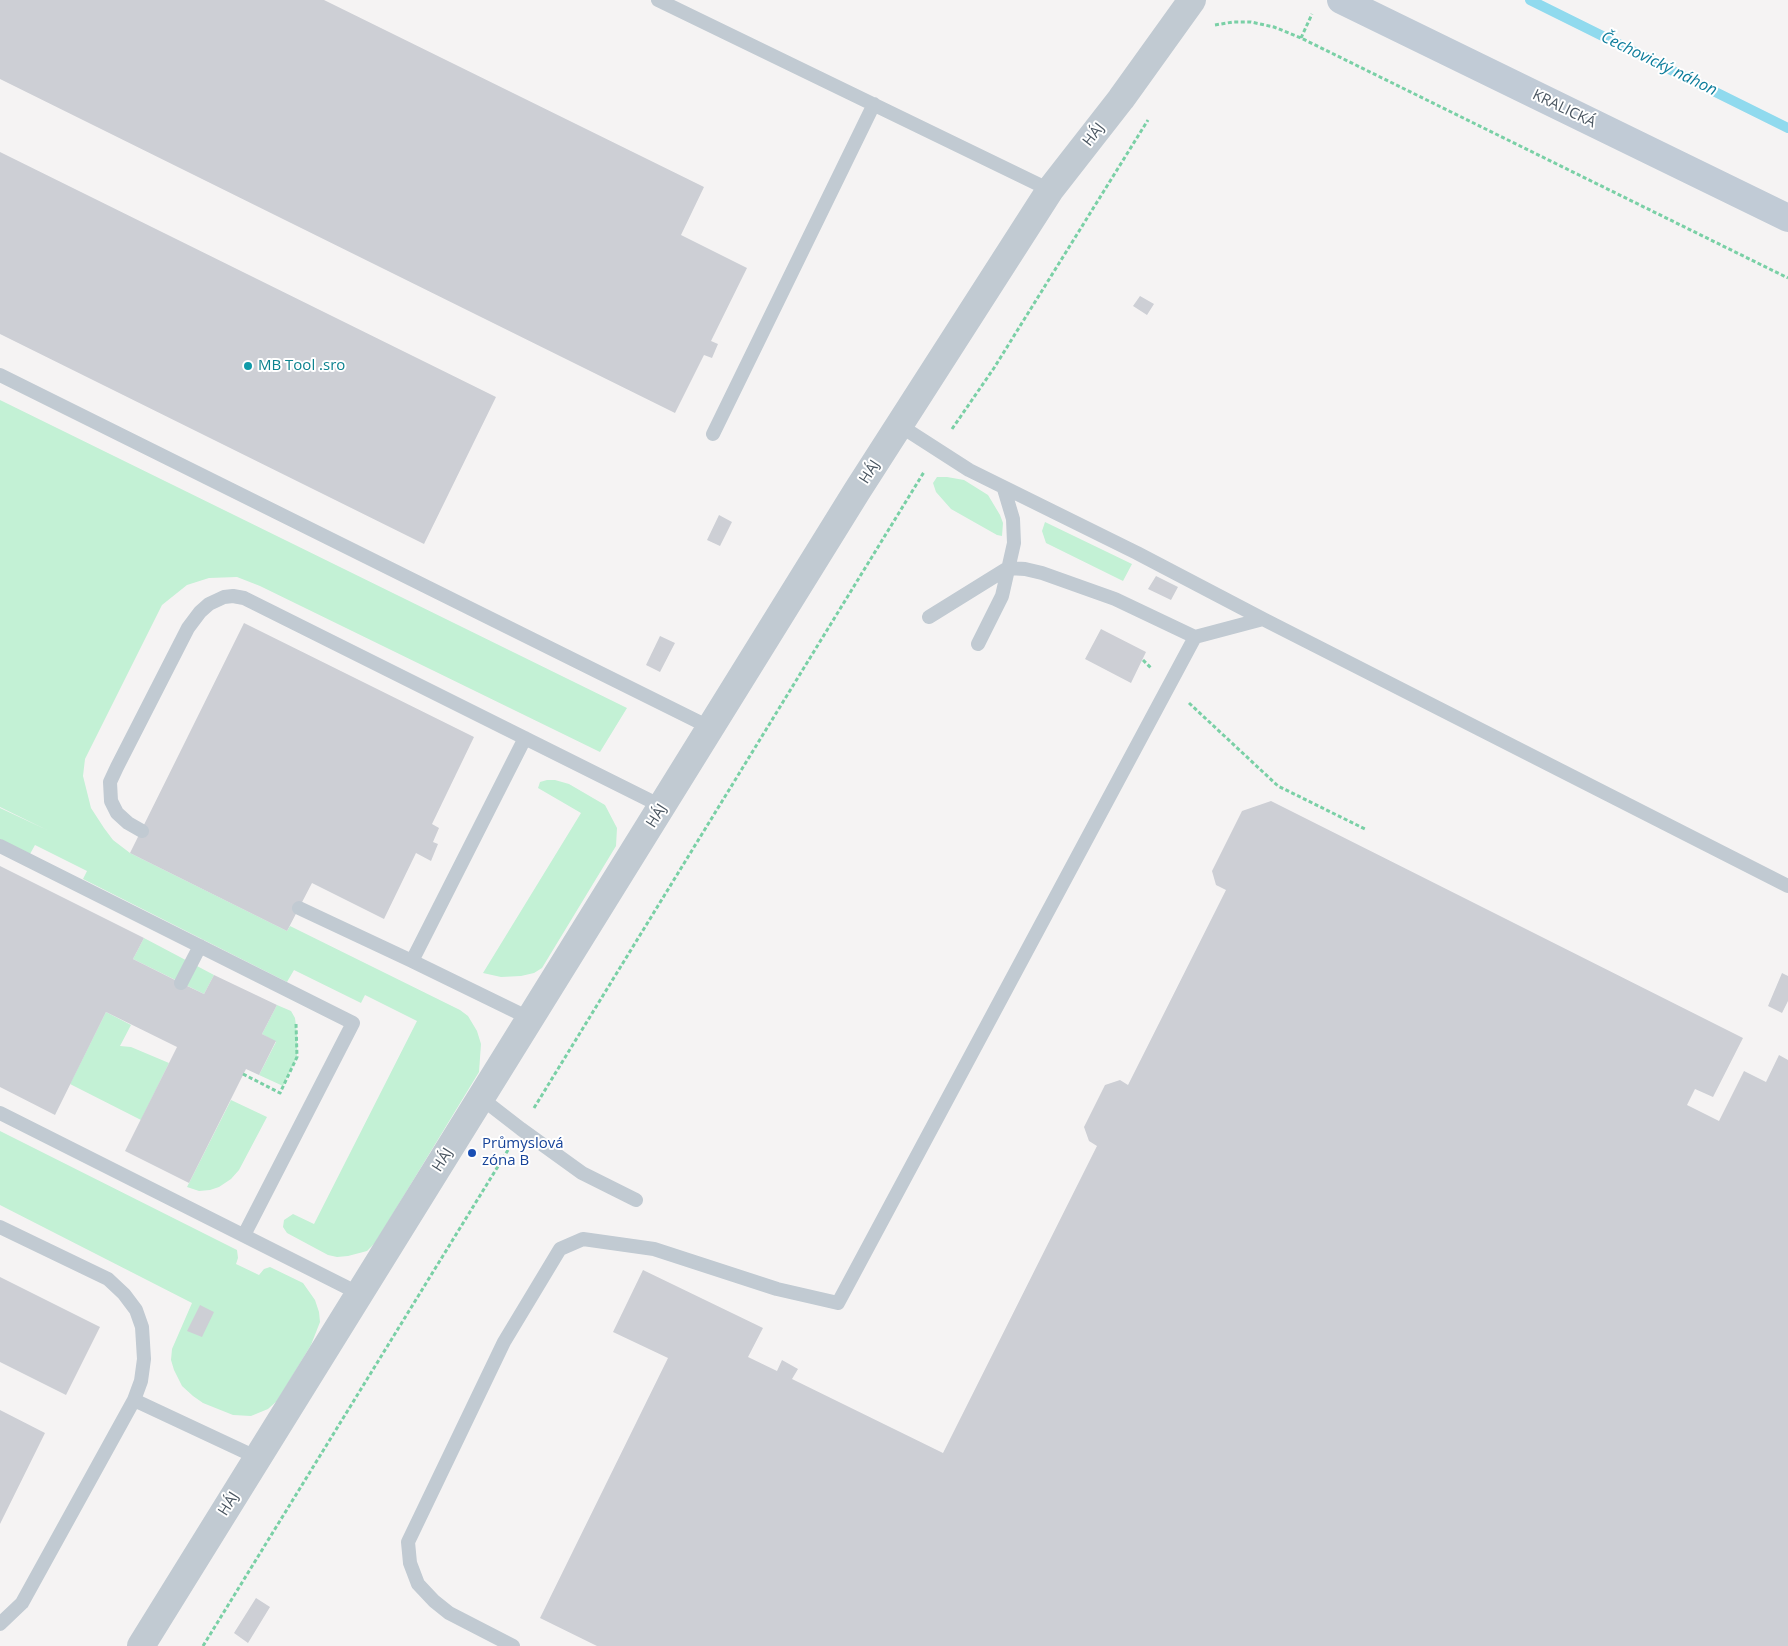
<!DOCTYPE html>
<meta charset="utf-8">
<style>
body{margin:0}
canvas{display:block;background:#f5f3f3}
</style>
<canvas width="1788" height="1646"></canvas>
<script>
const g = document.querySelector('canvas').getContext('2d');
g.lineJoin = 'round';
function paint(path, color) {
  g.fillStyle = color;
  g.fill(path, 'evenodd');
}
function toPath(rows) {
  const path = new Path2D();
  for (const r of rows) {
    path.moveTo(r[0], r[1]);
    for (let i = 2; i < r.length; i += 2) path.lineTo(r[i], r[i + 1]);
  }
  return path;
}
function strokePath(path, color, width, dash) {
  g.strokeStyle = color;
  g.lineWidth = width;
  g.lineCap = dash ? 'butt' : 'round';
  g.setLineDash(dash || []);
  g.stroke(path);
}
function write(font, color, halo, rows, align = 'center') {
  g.font = font + ' "Open Sans",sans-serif';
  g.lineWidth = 4;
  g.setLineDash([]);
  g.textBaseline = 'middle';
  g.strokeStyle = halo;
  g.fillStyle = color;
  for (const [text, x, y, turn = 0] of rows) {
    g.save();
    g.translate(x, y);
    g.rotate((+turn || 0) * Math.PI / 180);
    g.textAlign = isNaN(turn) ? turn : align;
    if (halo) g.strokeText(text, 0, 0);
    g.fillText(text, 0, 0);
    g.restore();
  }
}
const green = toPath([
 [0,400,627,708,600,752,260,586,237,577,209,578,187,585,162,605,85,759,83,776,91,808,104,828,113,840,130,853,287,931,290,926,460,1010,468,1016,477,1031,481,1044,479,1072,375,1243,367,1251,348,1256,337,1257,328,1255,287,1233,283,1227,284,1220,293,1214,314,1224,417,1021,365,995,361,1003,294,970,287,982,83,879,87,871,35,845,30,854,0,839,0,808,47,830,0,807],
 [937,477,947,477,964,480,988,495,1000,515,1003,523,1002,536,997,535,951,509,936,492,933,483],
 [1045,522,1132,564,1123,581,1046,543,1042,531],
 [547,780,555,780,569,784,605,805,617,828,616,846,542,968,534,973,521,976,501,977,483,973,581,813,538,788,540,782],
 [144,938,214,975,204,994,133,959],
 [277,1005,291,1011,295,1018,297,1034,297,1057,283,1086,259,1075,276,1042,262,1034],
 [106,1012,131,1025,120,1046,131,1047,169,1063,141,1120,70,1084],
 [231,1100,267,1117,239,1170,231,1179,219,1187,210,1190,199,1191,187,1187],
 [0,1131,237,1250,238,1258,236,1264,259,1275,264,1269,270,1267,303,1283,315,1300,319,1312,320,1322,311,1345,277,1401,268,1409,251,1416,233,1415,203,1403,193,1396,182,1386,174,1370,171,1360,172,1349,192,1303,0,1205]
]);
const stream = toPath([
 [1530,0,1788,128]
]);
const building = toPath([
 [0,0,324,0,704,187,681,235,747,268,711,341,718,344,712,358,704,355,675,413,0,79],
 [0,152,496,397,424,544,0,334],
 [1140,296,1154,304,1147,315,1133,306],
 [719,515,732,522,720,546,707,540],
 [1156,576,1178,587,1171,600,1148,589],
 [244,623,474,737,432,824,439,828,433,842,438,844,431,861,416,853,384,919,312,883,287,931,130,853],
 [1101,629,1146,652,1131,683,1085,659],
 [660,636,675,643,660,672,646,665],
 [1271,801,1743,1038,1713,1097,1695,1089,1687,1105,1719,1121,1744,1071,1766,1082,1779,1055,1788,1060,1788,1646,597,1646,540,1618,668,1358,613,1332,643,1270,763,1328,748,1357,777,1371,782,1360,798,1369,792,1379,943,1453,1097,1146,1089,1141,1084,1127,1105,1085,1120,1080,1128,1085,1226,890,1216,885,1212,871,1242,811],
 [0,866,144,938,133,959,181,983,204,994,214,975,277,1005,262,1034,276,1041,259,1075,246,1069,189,1183,125,1151,177,1047,106,1012,55,1115,0,1087],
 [1782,973,1788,976,1788,1001,1782,1013,1768,1006],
 [0,1277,100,1327,66,1395,0,1362],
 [200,1305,214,1312,202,1337,187,1331],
 [0,1410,45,1433,0,1524],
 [256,1598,270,1607,248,1643,234,1633]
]);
const path = toPath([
 [1215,25,1233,22,1251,22,1274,27,1301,38,1788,278],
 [1301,38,1312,14],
 [952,429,994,368,1148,120],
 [1143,660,1151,668],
 [1189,703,1278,786,1365,829],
 [243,1074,280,1093,297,1057,296,1023],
 [534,1108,924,472],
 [203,1646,508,1150]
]);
const service = toPath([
 [658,0,1050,190],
 [0,375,711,728],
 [899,425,969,470,1137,553,1263,619],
 [713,434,874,104],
 [929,617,1008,568,1025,569,1042,573,1115,599,1195,637,1263,619,1788,886],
 [978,644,1002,596,1014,543,1013,519,1004,489],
 [142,831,128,823,117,813,111,801,110,782,117,767,188,628,200,612,209,604,224,597,233,596,244,598,663,807],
 [0,846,353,1023,244,1235],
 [299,908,412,961,525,738],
 [412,961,531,1019],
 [181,983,200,946],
 [481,1098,521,1129,582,1173,636,1200],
 [0,1113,360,1294],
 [0,1227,108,1279,124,1294,136,1310,142,1327,144,1359,141,1381,134,1400,22,1603,0,1624],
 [134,1400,258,1458],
 [513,1646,449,1613,434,1601,418,1584,410,1563,408,1542,504,1342,560,1249,583,1239,654,1249,777,1289,838,1303,1195,637]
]);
const minor = toPath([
 [141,1646,857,491,1050,190,1121,99,1192,0]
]);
const secondary = toPath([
 [1341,0,1788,218]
]);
const markers = [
 [248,366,5,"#0f9aa8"],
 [472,1153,5,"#1a4fb4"]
];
const streetNames = [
 ["KRALICKÁ",1564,109,26],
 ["HÁJ",1094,135,-52],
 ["HÁJ",870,472,-57],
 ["HÁJ",657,816,-58],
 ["HÁJ",443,1160,-58],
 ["HÁJ",229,1504,-58]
];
const cultureNames = [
 ["MB Tool .sro",258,366]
];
const transitNames = [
 ["Průmyslová",482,1144],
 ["zóna B",482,1161]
];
const waterNames = [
 ["Čechovický náhon",1659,64,26]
];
paint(green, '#c3f1d5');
strokePath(stream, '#90daee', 10);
paint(building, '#cdcfd5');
strokePath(path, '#7ad0a6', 3, [4, 2.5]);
strokePath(service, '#c1cad2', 14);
strokePath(minor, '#c1cad2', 28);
strokePath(secondary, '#c1cbd6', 28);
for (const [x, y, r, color] of markers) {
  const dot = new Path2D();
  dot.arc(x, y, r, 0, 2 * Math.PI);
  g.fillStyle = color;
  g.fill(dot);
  strokePath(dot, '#fff', 2);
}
write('15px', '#4a5661', '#fff', streetNames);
write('15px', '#0d838f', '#fff', cultureNames, 'left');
write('15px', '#164399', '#fff', transitNames, 'left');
write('italic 16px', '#0c7c9b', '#fff', waterNames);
</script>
